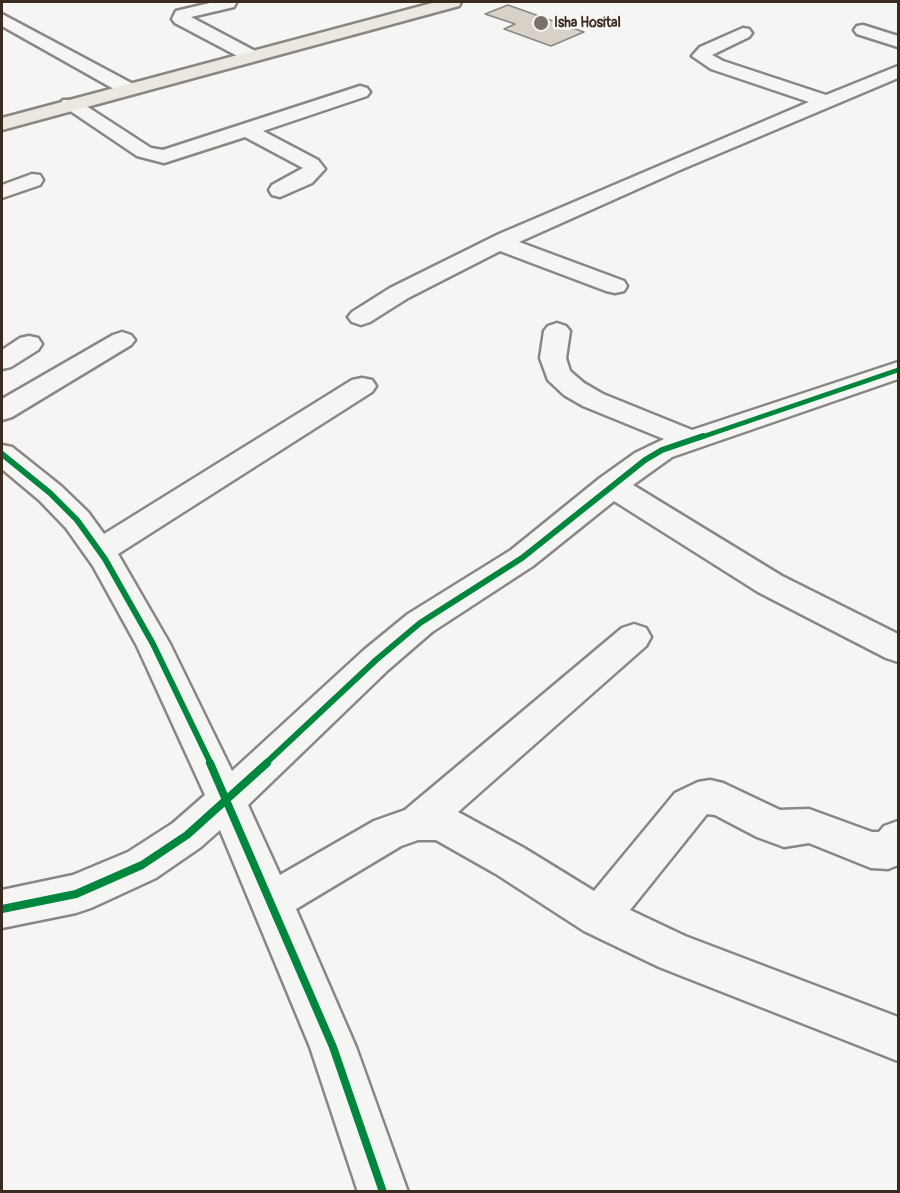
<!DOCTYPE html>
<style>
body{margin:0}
#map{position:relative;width:900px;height:1193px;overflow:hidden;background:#f5f5f3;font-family:Pangolin,sans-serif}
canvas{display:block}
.frame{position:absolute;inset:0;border:3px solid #3b2a1e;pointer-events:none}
</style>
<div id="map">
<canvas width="900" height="1193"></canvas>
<div class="frame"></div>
</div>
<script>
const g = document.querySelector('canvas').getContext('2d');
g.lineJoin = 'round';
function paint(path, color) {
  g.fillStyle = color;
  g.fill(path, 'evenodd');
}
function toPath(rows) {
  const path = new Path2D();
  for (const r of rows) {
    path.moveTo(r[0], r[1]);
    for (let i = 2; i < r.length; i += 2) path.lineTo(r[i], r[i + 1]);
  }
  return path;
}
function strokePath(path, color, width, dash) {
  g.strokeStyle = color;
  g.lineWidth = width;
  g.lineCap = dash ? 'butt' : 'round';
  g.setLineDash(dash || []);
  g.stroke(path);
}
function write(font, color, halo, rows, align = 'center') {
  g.font = font + ' Pangolin,sans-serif';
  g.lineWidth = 5;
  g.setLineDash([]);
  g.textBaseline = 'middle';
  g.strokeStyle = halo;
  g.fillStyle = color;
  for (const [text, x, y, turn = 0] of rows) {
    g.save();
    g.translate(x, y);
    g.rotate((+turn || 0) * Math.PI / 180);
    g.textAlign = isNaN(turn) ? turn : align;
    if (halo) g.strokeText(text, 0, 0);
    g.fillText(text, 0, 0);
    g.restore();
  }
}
const building = toPath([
 [508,5,584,32,551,46,504,29,515,24,485,14,508,5]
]);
const street = toPath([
 [214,2,236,3,234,7,191,17,257,52,260,56,257,60,245,60,175,23,172,19,176,11,214,2],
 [2,14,135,85,137,89,135,93,128,95,121,93,2,26,2,14],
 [863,25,898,36,898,47,857,34,854,30,857,26,863,25],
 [743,28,749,29,752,33,749,37,712,55,723,61,826,95,898,66,898,78,680,170,519,242,624,281,627,286,624,291,615,293,606,291,500,251,408,298,370,322,361,325,352,322,348,317,352,312,390,288,499,234,809,102,711,69,692,56,700,47,743,28],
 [360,86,367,88,370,92,367,96,263,131,318,160,325,169,312,183,280,197,272,195,269,190,272,185,303,168,245,137,164,163,137,156,60,104,63,100,77,100,151,148,163,150,360,86],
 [32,174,40,175,43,180,40,185,2,198,2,185,32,174],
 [557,323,566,326,570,331,566,358,570,371,584,383,603,394,692,430,898,362,898,379,672,457,633,485,782,576,898,634,898,662,886,658,758,592,614,501,533,566,432,632,388,670,248,805,280,875,374,821,405,810,622,628,634,624,646,628,651,637,646,646,458,812,524,848,594,891,675,793,698,782,710,780,723,783,780,810,809,809,872,832,879,832,884,826,898,821,898,865,888,869,871,868,809,843,784,847,757,837,715,815,707,814,630,910,685,936,898,1017,898,1061,659,967,584,931,496,874,436,840,418,840,401,846,296,909,356,1047,408,1192,358,1192,310,1047,220,830,201,847,156,878,91,908,76,913,2,928,2,890,73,875,128,852,173,823,205,795,137,646,93,566,66,528,39,500,2,469,2,445,12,447,61,486,88,512,104,534,352,380,362,378,372,380,376,386,372,392,118,554,170,644,232,771,364,650,408,614,511,550,600,478,635,453,664,439,583,406,564,395,548,380,540,358,544,331,548,326,557,323],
 [122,332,131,335,135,340,131,345,12,417,2,420,2,399,113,335,122,332],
 [29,336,38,338,42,344,38,350,11,367,2,369,2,350,20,338,29,336]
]);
const highway = toPath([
 [436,2,461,2,459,6,2,130,2,118,436,2]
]);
const cyclewayFar2 = toPath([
 [699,438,898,370]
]);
const cyclewayFar1 = toPath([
 [2,454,50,493,77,520,105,559,153,644,211,764],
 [265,764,376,660,420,623,522,558,645,460,662,450,703,436]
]);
const cycleway = toPath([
 [210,763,333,1047,383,1192],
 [2,909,76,894,142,865,187,835,267,763]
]);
const markers = [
 [541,23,8,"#7c7169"]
];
const farPoinames = [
 ["Isha Hosital",554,23]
];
paint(building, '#d8d1c8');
strokePath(building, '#8a8683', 1.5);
strokePath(street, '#8a8683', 5);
strokePath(highway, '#8a8683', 5);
paint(street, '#f5f5f3');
paint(highway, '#ece8df');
strokePath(cyclewayFar2, '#00873e', 4.5);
strokePath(cyclewayFar1, '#00873e', 6);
strokePath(cycleway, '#00873e', 8);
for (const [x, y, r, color] of markers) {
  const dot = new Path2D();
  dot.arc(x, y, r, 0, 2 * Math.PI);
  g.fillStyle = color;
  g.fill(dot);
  strokePath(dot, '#f6f6f2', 2);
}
write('bold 14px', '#3b2a1e', '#f6f6f2', farPoinames, 'left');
</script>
